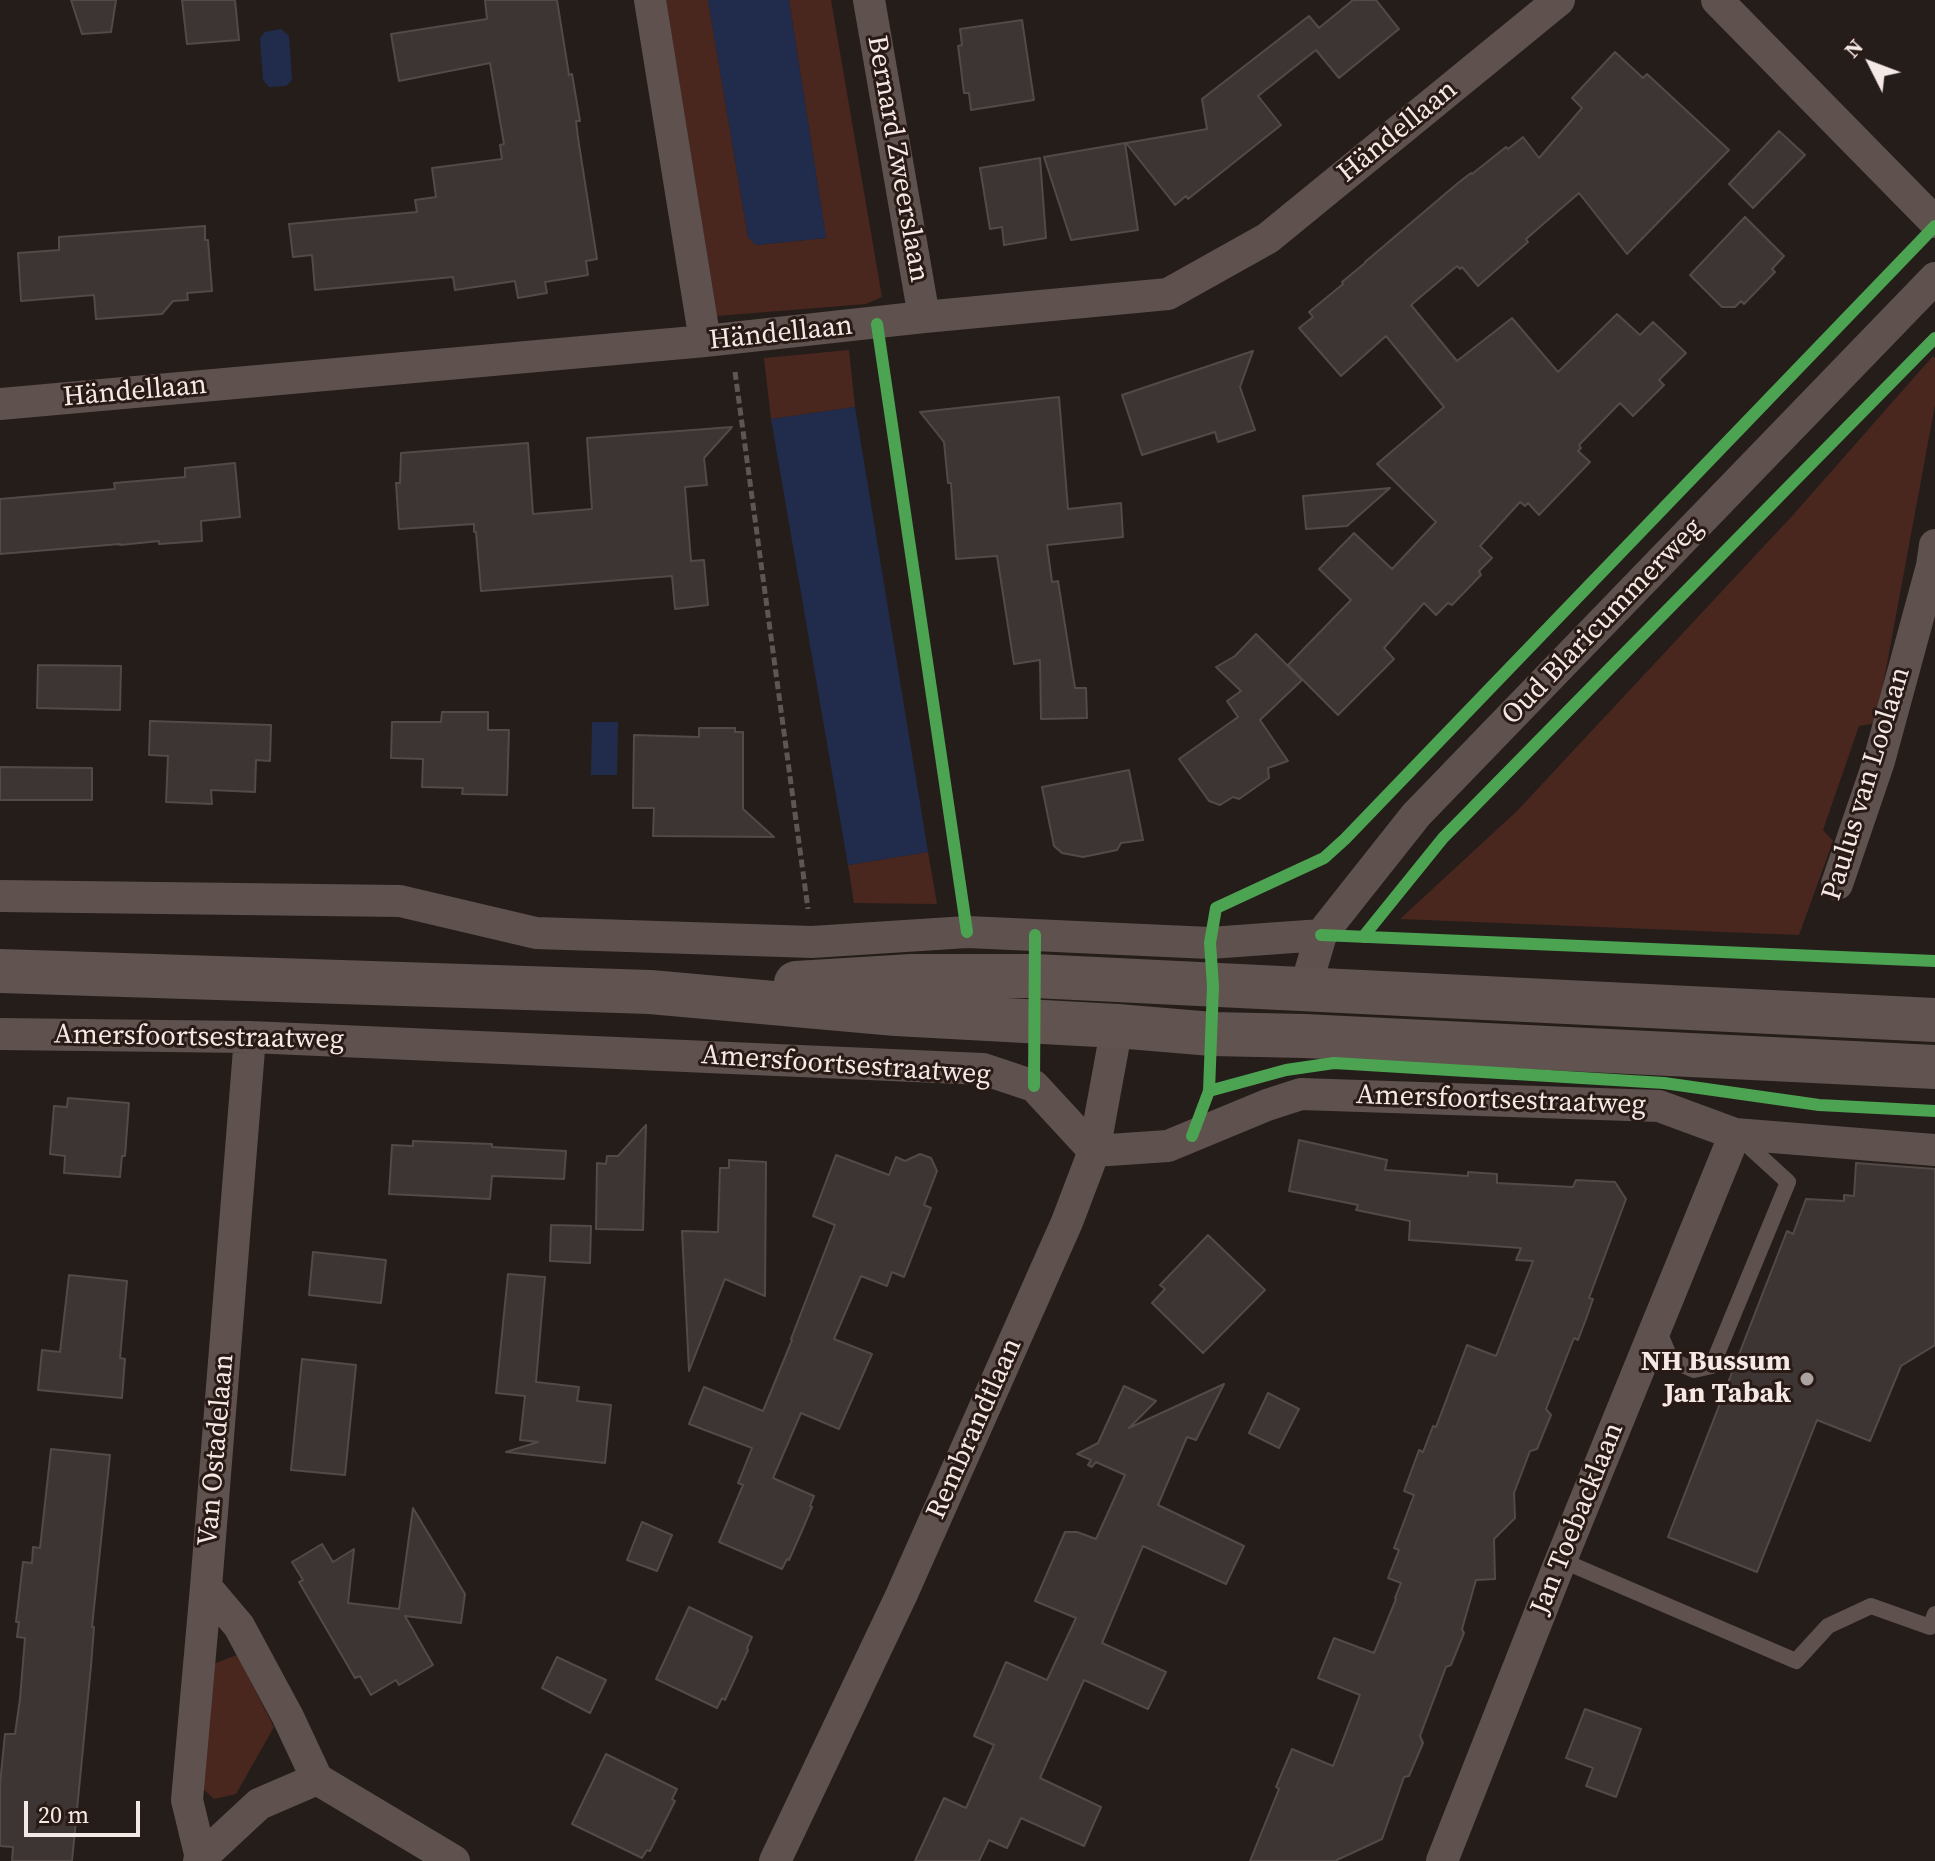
<!DOCTYPE html>
<meta charset="utf-8">
<style>
body{margin:0}
#map{position:relative;width:1935px;height:1861px;overflow:hidden;background:#251d1a;font-family:"Source Serif 4",serif}
canvas{display:block}
.north{position:absolute;left:1831px;top:24px;width:80px;height:80px;-webkit-text-stroke:6px #291a16;paint-order:stroke;rotate:312deg;font-size:22px;font-weight:700;line-height:32px;text-align:center;color:#f5e9e6}
.north::after{content:'';display:block;margin:auto;width:28px;height:36px;background:#f5e9e6;clip-path:polygon(50% 0,100% 100%,50% 72%,0 100%)}
.scale{position:absolute;left:24px;top:1801px;width:116px;height:36px;box-sizing:border-box;border:4px solid #f5e9e6;border-top:0;padding-left:10px;font-size:24px;line-height:28px;white-space:nowrap;color:#f5e9e6;-webkit-text-stroke:6px #291a16;paint-order:stroke}
</style>
<div id="map">
<canvas width="1935" height="1861"></canvas>
<div class="north">N</div>
<div class="scale">20 m</div>
</div>
<script>
const g = document.querySelector('canvas').getContext('2d');
g.lineJoin = 'round';
function paint(path, color) {
  g.fillStyle = color;
  g.fill(path, 'evenodd');
}
function toPath(rows) {
  const path = new Path2D();
  for (const r of rows) {
    path.moveTo(r[0], r[1]);
    for (let i = 2; i < r.length; i += 2) path.lineTo(r[i], r[i + 1]);
  }
  return path;
}
function strokePath(path, color, width, dash) {
  g.strokeStyle = color;
  g.lineWidth = width;
  g.lineCap = dash ? 'butt' : 'round';
  g.setLineDash(dash || []);
  g.stroke(path);
}
function write(font, color, halo, rows, align = 'center') {
  g.font = font + ' "Source Serif 4",serif';
  g.lineWidth = 6;
  g.setLineDash([]);
  g.textBaseline = 'middle';
  g.strokeStyle = halo;
  g.fillStyle = color;
  for (const [text, x, y, turn = 0] of rows) {
    g.save();
    g.translate(x, y);
    g.rotate((+turn || 0) * Math.PI / 180);
    g.textAlign = isNaN(turn) ? turn : align;
    if (halo) g.strokeText(text, 0, 0);
    g.fillText(text, 0, 0);
    g.restore();
  }
}
const green = toPath([
 [666,0,708,0,748,237,756,245,826,238,789,0,831,0,882,297,866,304,717,316],
 [849,350,855,407,771,419,764,358],
 [1933,356,1935,358,1935,405,1876,723,1859,726,1823,830,1833,841,1799,935,1400,919,1517,811,1793,515],
 [928,852,937,904,854,903,848,865],
 [237,1655,274,1727,236,1794,214,1799,201,1787,213,1664]
]);
const water = toPath([
 [708,0,789,0,826,238,756,245,748,237],
 [281,29,289,36,292,80,286,86,269,87,263,80,260,38,265,32],
 [855,407,928,852,848,865,771,419],
 [592,722,618,722,617,775,591,775]
]);
const building = toPath([
 [71,0,116,0,111,32,82,34,71,0],
 [182,0,235,0,239,40,187,44,182,0],
 [485,0,557,0,569,75,572,74,580,121,576,121,578,138,597,259,586,261,588,275,545,282,547,293,518,298,515,281,455,290,453,277,315,290,312,255,293,257,289,224,417,212,415,200,436,197,432,168,502,159,500,145,504,144,490,63,399,81,391,34,487,19,485,0],
 [1353,0,1376,0,1399,29,1339,78,1316,50,1258,96,1281,125,1188,199,1186,196,1175,205,1126,143,1207,129,1202,99,1309,16,1319,28,1353,0],
 [1022,20,1034,100,971,110,969,93,964,93,961,69,958,46,962,45,960,29,1022,20],
 [1615,52,1643,78,1647,74,1729,150,1627,254,1579,193,1526,239,1528,242,1478,286,1462,267,1460,269,1457,266,1411,305,1457,361,1512,318,1558,372,1617,314,1640,335,1653,322,1686,353,1659,380,1664,385,1633,416,1620,403,1579,445,1581,448,1578,451,1590,462,1539,515,1528,503,1525,506,1520,502,1480,546,1492,558,1479,571,1481,575,1452,605,1448,603,1436,615,1424,603,1384,648,1394,659,1338,715,1288,665,1351,600,1319,569,1354,533,1392,569,1436,522,1377,464,1444,407,1386,336,1341,376,1299,328,1313,317,1309,312,1343,284,1342,282,1365,263,1365,262,1458,183,1471,173,1472,174,1506,147,1508,149,1523,137,1539,158,1582,108,1572,98,1615,52],
 [1779,131,1805,155,1753,208,1729,184,1779,131],
 [1125,143,1138,230,1071,240,1044,157,1125,143],
 [1040,158,1046,238,1004,245,1002,227,990,229,980,168,1040,158],
 [1745,217,1784,256,1772,269,1775,272,1744,304,1741,301,1735,307,1722,307,1690,275,1745,217],
 [205,226,205,240,208,240,212,291,187,293,188,300,173,301,162,314,96,319,94,295,21,301,18,253,59,250,59,237,205,226],
 [1253,351,1240,387,1255,430,1218,442,1215,432,1142,455,1122,395,1253,351],
 [1059,397,1068,509,1121,503,1123,537,1047,545,1052,582,1058,581,1075,688,1086,688,1087,718,1041,719,1040,660,1014,664,997,556,956,559,951,483,948,483,944,442,920,412,1059,397],
 [732,427,704,458,707,485,685,487,691,561,704,560,708,605,675,609,672,576,481,591,476,532,474,532,474,524,399,529,396,483,400,483,401,453,528,443,533,514,592,509,587,438,732,427],
 [235,463,240,517,201,521,202,541,159,544,159,541,120,545,120,544,0,554,0,499,115,489,114,483,185,477,185,468,235,463],
 [1390,488,1347,526,1306,529,1303,496,1390,488],
 [1256,634,1302,680,1260,720,1288,761,1268,768,1269,778,1239,799,1233,797,1220,805,1209,801,1179,759,1238,717,1227,701,1241,691,1216,667,1235,656,1256,634],
 [38,665,121,666,120,710,37,708,38,665],
 [442,712,488,712,488,730,509,730,507,795,462,794,463,788,422,787,423,759,391,758,392,722,441,722,442,712],
 [150,721,271,725,270,761,256,760,255,792,211,790,212,804,166,802,168,756,149,755,150,721],
 [699,728,735,728,735,732,743,732,743,809,774,837,653,836,654,808,633,808,634,735,699,737,699,728],
 [0,767,92,768,92,800,0,800,0,767],
 [1129,770,1143,840,1121,843,1117,850,1083,857,1062,853,1054,846,1042,787,1129,770],
 [68,1098,129,1103,125,1156,122,1156,120,1177,64,1173,65,1156,50,1154,54,1106,67,1107,68,1098],
 [646,1125,643,1230,596,1229,597,1163,606,1164,607,1156,618,1156,646,1125],
 [1299,1140,1387,1160,1385,1170,1468,1176,1468,1172,1497,1174,1497,1183,1573,1187,1576,1180,1615,1182,1626,1199,1589,1298,1593,1299,1586,1319,1578,1340,1574,1338,1546,1409,1551,1415,1537,1449,1530,1451,1514,1493,1515,1518,1494,1539,1495,1579,1476,1580,1462,1629,1464,1633,1451,1665,1446,1667,1420,1736,1423,1743,1409,1776,1404,1777,1382,1839,1335,1861,1250,1861,1279,1789,1276,1787,1292,1749,1333,1766,1360,1695,1318,1678,1334,1638,1374,1653,1396,1599,1395,1598,1401,1583,1388,1578,1399,1550,1394,1548,1414,1495,1404,1491,1419,1450,1423,1452,1433,1426,1436,1427,1467,1345,1496,1356,1533,1261,1516,1260,1521,1248,1409,1240,1410,1221,1356,1210,1358,1205,1289,1191,1299,1140],
 [413,1141,492,1144,492,1147,566,1151,564,1179,492,1176,490,1199,389,1194,392,1145,413,1146,413,1141],
 [920,1154,931,1158,937,1171,924,1205,931,1208,904,1277,892,1272,887,1286,861,1276,834,1339,872,1354,839,1429,801,1413,773,1478,814,1496,810,1506,812,1507,801,1533,789,1560,787,1559,782,1569,719,1542,743,1485,738,1483,752,1448,689,1424,704,1387,763,1411,792,1340,791,1339,835,1225,813,1216,836,1155,889,1175,896,1157,905,1161,920,1154],
 [729,1160,766,1162,765,1296,725,1279,689,1371,682,1231,718,1232,720,1168,729,1168,729,1160],
 [1856,1163,1935,1169,1935,1345,1901,1366,1870,1441,1817,1420,1757,1572,1668,1537,1787,1231,1793,1234,1806,1199,1844,1201,1844,1195,1854,1196,1856,1163],
 [551,1225,591,1226,590,1263,550,1261,551,1225],
 [1208,1235,1265,1290,1203,1353,1152,1303,1165,1289,1160,1285,1208,1235],
 [313,1252,386,1260,381,1303,309,1295,313,1252],
 [508,1274,545,1277,536,1382,579,1387,577,1401,611,1405,605,1463,506,1452,538,1442,520,1440,525,1396,496,1393,508,1274],
 [69,1275,127,1281,120,1358,125,1359,122,1398,38,1390,42,1350,60,1352,69,1275],
 [302,1359,356,1365,345,1475,291,1470,302,1359],
 [1224,1384,1196,1440,1187,1437,1158,1505,1244,1546,1226,1584,1143,1546,1102,1643,1166,1672,1148,1709,1084,1680,1040,1778,1101,1807,1084,1846,1021,1818,1007,1848,989,1840,979,1861,915,1861,944,1798,966,1808,994,1745,974,1736,1006,1662,1047,1680,1076,1618,1035,1601,1065,1532,1077,1532,1096,1539,1125,1475,1096,1462,1092,1467,1088,1465,1091,1460,1077,1454,1098,1443,1124,1386,1156,1401,1129,1428,1224,1384],
 [1268,1393,1299,1409,1279,1448,1249,1433,1268,1393],
 [51,1449,110,1455,92,1627,94,1627,91,1666,72,1861,12,1861,13,1847,0,1846,0,1784,5,1734,15,1734,20,1699,25,1638,17,1637,19,1622,16,1622,23,1562,32,1563,33,1547,40,1548,51,1449],
 [413,1508,465,1594,461,1623,405,1616,433,1665,399,1685,396,1680,371,1695,360,1676,355,1678,299,1582,303,1580,292,1562,322,1544,333,1562,354,1549,348,1603,399,1609,413,1508],
 [642,1522,672,1535,657,1571,627,1560,642,1522],
 [689,1607,752,1637,747,1648,748,1650,725,1700,722,1698,717,1708,656,1679,689,1607],
 [557,1657,606,1680,590,1713,542,1688,557,1657],
 [1585,1709,1641,1729,1616,1797,1586,1786,1593,1768,1566,1758,1585,1709],
 [606,1754,677,1789,672,1799,675,1801,650,1851,647,1850,642,1858,572,1824,606,1754]
]);
const path = toPath([
 [735,372,808,909]
]);
const service = toPath([
 [1658,1329,1671,1360,1694,1370,1712,1366,1788,1182,1741,1139],
 [1561,1560,1796,1661,1828,1626,1871,1606,1930,1627,1935,1614]
]);
const minor = toPath([
 [650,0,705,341],
 [869,0,924,317],
 [1717,0,1935,222],
 [0,404,705,341,924,317,1168,294,1268,238,1559,0],
 [1837,884,1879,761,1932,566,1935,545],
 [0,896,400,901,536,933,812,942,967,932,1210,943,1321,935],
 [1305,989,1321,935,1416,815,1935,278],
 [0,1034,250,1037,983,1069,1034,1086,1094,1151,1168,1146,1267,1105,1301,1094,1659,1106,1735,1134,1935,1150],
 [206,1587,239,1626,288,1717,317,1779,454,1861],
 [201,1858,259,1804,317,1779],
 [199,1861,201,1858,187,1800,206,1587,250,1037],
 [775,1861,901,1596,1067,1222,1094,1151,1117,1026],
 [1442,1861,1561,1560,1735,1134]
]);
const secondary = toPath([
 [0,971,650,992,896,1014,1117,1026,1212,1034,1304,1036,1935,1067],
 [796,983,912,976,1035,976,1935,1020]
]);
const cycleway = toPath([
 [877,324,967,932],
 [1321,935,1935,961],
 [1363,937,1443,838,1935,338],
 [1034,1086,1035,935],
 [1209,1091,1213,986,1210,943,1216,908,1324,858,1345,839,1935,226],
 [1192,1136,1209,1091,1286,1070,1334,1063,1664,1083,1819,1105,1935,1111]
]);
const markers = [
 [1807,1379,8,"#aca29f"]
];
const streetNames = [
 ["Händellaan",1398,132,-39],
 ["Bernard Zweerslaan",897,159,80],
 ["Händellaan",781,334,-6],
 ["Händellaan",135,392,-5],
 ["Oud Blaricummerweg",1603,622,-46],
 ["Paulus van Loolaan",1867,784,-73],
 ["Amersfoortsestraatweg",199,1038,1],
 ["Amersfoortsestraatweg",846,1066,4],
 ["Amersfoortsestraatweg",1501,1101,2],
 ["Rembrandtlaan",975,1429,-66],
 ["Van Ostadelaan",217,1450,-85],
 ["Jan Toebacklaan",1578,1519,-68]
];
const poiNames = [
 ["NH Bussum",1791,1363],
 ["Jan Tabak",1791,1395]
];
paint(green, '#49271f');
paint(water, '#212c4c');
paint(building, '#3d3533');
strokePath(building, '#534a48', 2);
strokePath(path, '#5f5553', 5, [8, 4]);
strokePath(service, '#5e514e', 16);
strokePath(minor, '#5e514e', 32);
strokePath(secondary, '#615350', 44);
strokePath(cycleway, '#4ca352', 12);
for (const [x, y, r, color] of markers) {
  const dot = new Path2D();
  dot.arc(x, y, r, 0, 2 * Math.PI);
  g.fillStyle = color;
  g.fill(dot);
  strokePath(dot, '#291a16', 3);
}
write('28px', '#f5e9e6', '#291a16', streetNames);
write('bold 28px', '#f5e9e6', '#291a16', poiNames, 'right');
</script>
